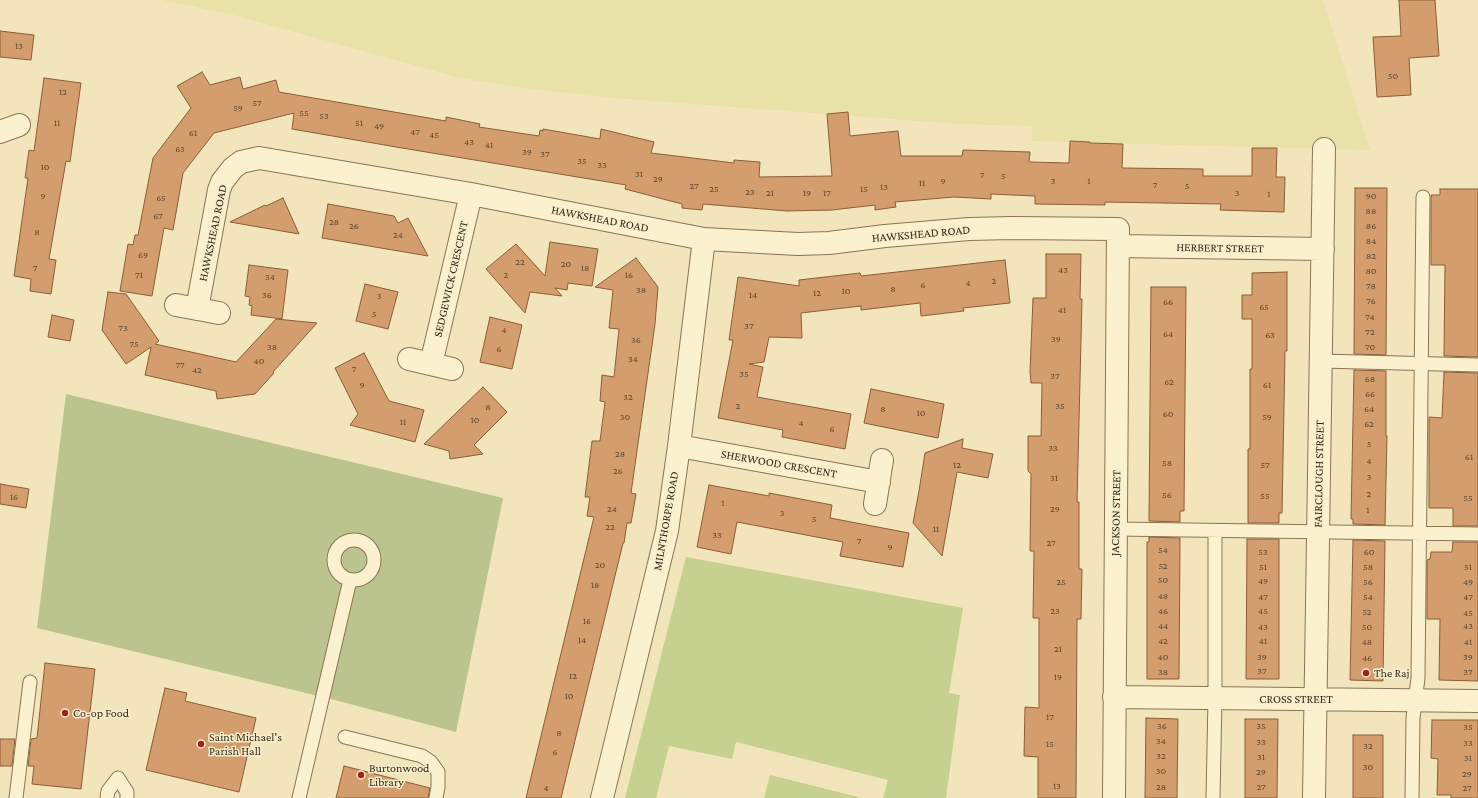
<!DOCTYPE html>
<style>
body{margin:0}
canvas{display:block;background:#f2e4bb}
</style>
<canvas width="1478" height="798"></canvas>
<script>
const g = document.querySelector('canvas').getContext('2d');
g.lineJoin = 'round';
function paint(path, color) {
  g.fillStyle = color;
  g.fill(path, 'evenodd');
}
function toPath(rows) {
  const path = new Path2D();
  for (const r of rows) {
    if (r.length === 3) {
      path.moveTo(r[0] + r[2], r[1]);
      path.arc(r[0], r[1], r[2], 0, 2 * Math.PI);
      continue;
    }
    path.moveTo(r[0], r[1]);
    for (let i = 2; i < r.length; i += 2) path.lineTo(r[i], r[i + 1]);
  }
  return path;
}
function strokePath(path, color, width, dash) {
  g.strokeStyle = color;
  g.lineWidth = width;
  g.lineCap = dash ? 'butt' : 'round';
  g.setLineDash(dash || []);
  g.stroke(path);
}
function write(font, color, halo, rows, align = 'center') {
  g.font = font + ' "Crimson Pro",serif';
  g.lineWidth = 3;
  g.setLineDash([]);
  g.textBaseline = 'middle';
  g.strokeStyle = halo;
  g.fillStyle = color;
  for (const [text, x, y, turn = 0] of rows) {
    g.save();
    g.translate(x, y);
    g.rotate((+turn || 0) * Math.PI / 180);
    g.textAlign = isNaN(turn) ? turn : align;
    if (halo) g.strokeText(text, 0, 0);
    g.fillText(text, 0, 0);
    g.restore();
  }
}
const farmland = toPath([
 [162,0,1323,0,1370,150,1032,141,1032,126,959,124,602,97,516,87,460,78,230,14]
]);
const green = toPath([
 [686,557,963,608,949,693,960,695,946,798,883,798,888,780,736,742,732,759,669,746,656,798,625,798],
 [770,775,858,797,858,798,764,798]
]);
const cemetery = toPath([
 [66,394,503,498,456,732,331,699,37,628]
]);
const building = toPath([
 [1399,0,1435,0,1439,56,1409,58,1411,95,1377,97,1373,37,1401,36,1399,0],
 [0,31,34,35,31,60,0,57,0,31],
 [202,72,210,85,240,77,243,89,276,80,279,92,446,121,446,117,480,124,479,127,539,136,540,130,543,131,543,129,600,139,601,129,654,142,651,153,734,163,734,160,760,162,759,177,832,176,827,114,848,112,850,136,898,131,901,156,962,156,963,150,1030,152,1029,162,1069,163,1070,141,1090,142,1090,143,1123,144,1122,168,1203,169,1203,176,1252,176,1252,148,1277,148,1276,177,1285,177,1284,212,1220,210,1221,204,1105,202,1105,205,1035,204,1035,196,991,194,991,199,954,197,895,202,896,207,875,210,875,205,832,210,787,211,703,204,702,210,682,208,682,204,625,189,626,185,402,148,292,129,294,113,214,133,183,173,173,230,164,228,152,296,120,291,128,244,133,245,135,235,138,235,153,158,191,108,177,86,202,72],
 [44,78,81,83,70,162,66,161,49,259,56,260,51,294,30,291,31,279,14,276,28,178,25,178,29,150,34,151,44,78],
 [1355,188,1387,188,1386,355,1354,354,1355,188],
 [1440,189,1478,189,1478,357,1444,356,1444,355,1445,265,1431,265,1431,195,1440,195,1440,189],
 [283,198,299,234,230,222,265,205,266,206,283,198],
 [328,204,394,216,398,223,408,218,428,256,322,238,328,204],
 [550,242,598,249,592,286,568,283,567,290,555,288,562,296,530,292,525,313,486,269,516,244,545,276,550,242],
 [1046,254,1081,254,1080,299,1082,299,1077,502,1079,502,1079,569,1082,569,1081,619,1077,619,1076,798,1038,798,1038,757,1024,756,1025,707,1039,708,1039,618,1033,618,1034,551,1030,551,1031,474,1028,471,1028,436,1041,436,1042,383,1031,383,1030,372,1033,298,1046,298,1046,254],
 [636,258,658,287,655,324,631,493,636,494,631,523,627,523,624,543,623,543,561,798,526,798,594,517,587,516,590,497,585,497,592,441,600,441,605,402,600,401,602,375,614,377,619,329,609,328,613,290,595,287,636,258],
 [1005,260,1010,303,963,308,964,311,921,316,920,303,861,310,861,306,801,313,802,338,769,337,764,362,749,364,763,367,757,397,851,414,845,449,782,437,783,430,718,418,733,340,729,340,738,277,799,286,799,280,860,273,861,276,1005,260],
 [249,265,288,270,282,319,251,315,252,306,249,305,250,297,245,296,249,265],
 [1287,272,1287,351,1285,351,1282,513,1279,513,1279,523,1248,523,1248,449,1250,449,1250,369,1252,369,1252,319,1242,319,1242,295,1252,295,1252,273,1287,272],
 [365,284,398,292,388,329,356,321,365,284],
 [1151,287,1186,287,1184,511,1180,511,1180,522,1149,521,1151,287],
 [108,292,126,294,159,341,155,344,236,362,276,319,317,323,273,372,274,373,255,394,217,399,216,391,145,375,151,347,126,364,102,330,108,292],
 [52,315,74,320,70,341,48,337,52,315],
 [490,317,522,325,512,369,480,362,490,317],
 [364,353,389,401,424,410,415,442,350,425,358,414,335,368,364,353],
 [1354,370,1386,371,1386,436,1387,436,1385,525,1353,524,1353,519,1351,519,1354,370],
 [1444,372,1478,373,1478,526,1453,526,1453,508,1429,508,1429,417,1442,418,1444,372],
 [483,387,507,412,474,445,483,454,450,459,449,451,424,444,483,387],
 [871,389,944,404,938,438,864,423,871,389],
 [963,439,962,448,993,454,988,478,957,472,942,556,913,523,919,491,925,453,963,439],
 [0,484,29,489,26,508,0,504,0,484],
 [709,485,769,496,769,493,832,505,830,518,909,533,903,567,840,556,843,542,737,522,731,554,697,547,709,485],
 [1149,537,1180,538,1179,679,1147,679,1147,542,1149,542,1149,537],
 [1247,539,1279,539,1279,679,1246,679,1247,539],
 [1353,540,1385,541,1383,681,1350,680,1353,540],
 [1453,542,1478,542,1478,681,1439,680,1440,619,1427,619,1427,560,1430,559,1431,552,1452,552,1453,542],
 [45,663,95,669,81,789,32,784,34,766,28,766,31,739,37,738,45,663],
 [165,688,187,693,185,701,256,718,239,792,146,770,165,688],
 [1146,718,1178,719,1177,798,1145,798,1146,718],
 [1245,719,1278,719,1277,798,1245,798,1245,719],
 [1432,720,1478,720,1478,798,1451,798,1451,795,1437,795,1438,759,1431,758,1432,720],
 [1353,735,1383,735,1383,798,1353,798,1353,735],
 [0,739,15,739,12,766,0,766,0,739],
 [344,766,430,788,428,798,336,798,344,766]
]);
const lane = toPath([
 [1321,361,1478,365],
 [1116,529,1478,534],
 [354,560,20],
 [345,737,422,756,431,762,438,772,438,787,436,798],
 [16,798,30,682],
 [107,798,108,791,118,778,127,792,127,798],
 [299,798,350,580],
 [1213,798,1215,699,1215,531],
 [1412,798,1413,718,1418,678,1423,197]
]);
const street = toPath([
 [0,132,19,125],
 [1118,246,1323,249],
 [176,305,219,313],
 [197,309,219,190,222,182,233,168,241,162,259,158,471,194,704,239,798,244,829,243,885,236,969,229,1012,228,1118,229,1114,798],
 [409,359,452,369],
 [431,364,471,194],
 [679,446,879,482],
 [875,504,882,460],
 [1114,697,1478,701],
 [602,798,667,531,679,446,704,239],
 [1314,798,1324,149]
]);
const markers = [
 [1366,673,4,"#a0231d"],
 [65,713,4,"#a0231d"],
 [201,744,4,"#a0231d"],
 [361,775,4,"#a0231d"]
];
const numberNames = [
 ["13",19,46],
 ["50",1393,76],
 ["12",63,92],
 ["57",257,103],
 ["59",238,108],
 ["55",304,113],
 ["53",324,116],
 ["11",57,123],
 ["51",359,123],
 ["49",379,126],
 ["47",415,132],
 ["61",193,133],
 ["45",434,135],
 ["43",469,142],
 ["41",489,145],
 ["63",180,149],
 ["39",527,152],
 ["37",545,154],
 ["35",582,161],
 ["33",602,165],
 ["10",45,167],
 ["31",639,174],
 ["7",982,175],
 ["5",1003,176],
 ["29",658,179],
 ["9",943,181],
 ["3",1053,181],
 ["1",1089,181],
 ["11",922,183],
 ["7",1155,185],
 ["27",694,186],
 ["5",1187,186],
 ["13",884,187],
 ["25",714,189],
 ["15",864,189],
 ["23",750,192],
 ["21",770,193],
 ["19",807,193],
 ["17",827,193],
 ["3",1237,193],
 ["1",1269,194],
 ["9",43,196],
 ["90",1371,196],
 ["65",161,198],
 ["88",1371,211],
 ["67",158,216],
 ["28",334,222],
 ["26",354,226],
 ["86",1371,226],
 ["8",37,232],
 ["24",398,235],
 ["84",1371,241],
 ["69",143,255],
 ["82",1371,256],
 ["22",520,262],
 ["20",566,264],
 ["7",35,268],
 ["18",585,268],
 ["43",1063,270],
 ["80",1371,271],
 ["71",139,275],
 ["2",506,275],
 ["16",629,275],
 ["34",270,277],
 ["2",994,281],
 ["4",968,283],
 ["6",923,285],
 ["78",1371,286],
 ["8",893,289],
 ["38",641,290],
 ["10",846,291],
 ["12",817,293],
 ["36",267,295],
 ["14",753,295],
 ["3",379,296],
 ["76",1371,301],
 ["66",1168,302],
 ["65",1264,307],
 ["41",1062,310],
 ["5",374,314],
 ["74",1370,317],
 ["37",749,326],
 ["73",123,328],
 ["4",504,330],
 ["72",1370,332],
 ["64",1168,334],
 ["63",1270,335],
 ["39",1056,339],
 ["36",636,340],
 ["75",134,344],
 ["38",272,347],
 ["70",1370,347],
 ["6",499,349],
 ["34",633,359],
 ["40",259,361],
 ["77",180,365],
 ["7",354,369],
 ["42",197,370],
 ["35",744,374],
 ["37",1055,376],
 ["68",1370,379],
 ["62",1169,382],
 ["9",362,385],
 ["61",1267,385],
 ["66",1370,394],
 ["32",628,397],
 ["2",738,406],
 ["35",1060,406],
 ["8",488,407],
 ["8",883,409],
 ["64",1369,409],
 ["10",921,413],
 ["60",1168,414],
 ["30",625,417],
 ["59",1267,417],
 ["10",475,420],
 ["11",403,422],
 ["4",801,423],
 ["62",1369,424],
 ["6",832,429],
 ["5",1369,444],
 ["33",1053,448],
 ["28",620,454],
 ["61",1469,457],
 ["4",1369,461],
 ["58",1167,463],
 ["12",957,465],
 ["57",1265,465],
 ["26",618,471],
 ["3",1369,477],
 ["31",1054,478],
 ["2",1369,494],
 ["56",1167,495],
 ["55",1265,496],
 ["16",14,497],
 ["55",1468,498],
 ["1",723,503],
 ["24",612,509],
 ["29",1055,509],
 ["1",1368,510],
 ["3",782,513],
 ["5",814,519],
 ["22",610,527],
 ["11",936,529],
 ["33",717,535],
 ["7",859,541],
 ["27",1051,543],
 ["9",890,547],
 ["54",1163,550],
 ["53",1263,552],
 ["60",1369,552],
 ["20",600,565],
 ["52",1163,566],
 ["51",1263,567],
 ["58",1368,567],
 ["51",1468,567],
 ["50",1163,580],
 ["49",1263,581],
 ["25",1061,582],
 ["56",1368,582],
 ["49",1468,582],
 ["18",595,585],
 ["48",1163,596],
 ["47",1263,597],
 ["54",1368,597],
 ["47",1468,597],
 ["23",1055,611],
 ["46",1163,611],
 ["45",1263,611],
 ["52",1367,612],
 ["45",1468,613],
 ["16",587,621],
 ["44",1163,626],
 ["43",1468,626],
 ["43",1263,627],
 ["50",1367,627],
 ["14",582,640],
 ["42",1163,641],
 ["41",1263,641],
 ["48",1367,642],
 ["41",1468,642],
 ["21",1058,649],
 ["40",1163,657],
 ["39",1262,657],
 ["39",1468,657],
 ["46",1367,658],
 ["37",1262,671],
 ["38",1163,672],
 ["37",1468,672],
 ["12",573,676],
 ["19",1058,677],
 ["10",569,696],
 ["17",1050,717],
 ["36",1162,726],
 ["35",1261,726],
 ["35",1468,727],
 ["8",559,733],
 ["34",1161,741],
 ["33",1261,742],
 ["33",1468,743],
 ["15",1050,744],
 ["32",1368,746],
 ["6",555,752],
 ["32",1161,756],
 ["31",1261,757],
 ["31",1468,758],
 ["30",1368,767],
 ["30",1161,771],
 ["29",1261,772],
 ["29",1467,774],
 ["13",1057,786],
 ["28",1161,787],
 ["27",1261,787],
 ["4",546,788],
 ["27",1467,788]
];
const streetNames = [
 ["HAWKSHEAD ROAD",600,219,11],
 ["HAWKSHEAD ROAD",213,233,-78],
 ["HAWKSHEAD ROAD",921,234,-5],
 ["HERBERT STREET",1220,248,1],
 ["SEDGEWICK CRESCENT",451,279,-77],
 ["SHERWOOD CRESCENT",779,464,10],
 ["FAIRCLOUGH STREET",1319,474,-89],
 ["JACKSON STREET",1116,513,-89],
 ["MILNTHORPE ROAD",666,521,-80],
 ["CROSS STREET",1296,699]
];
const poiNames = [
 ["The Raj",1374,673],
 ["Co-op Food",73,713],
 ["Saint Michael's",209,737],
 ["Parish Hall",209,751],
 ["Burtonwood",369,768],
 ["Library",369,782]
];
paint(farmland, '#e8e1a8');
paint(green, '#c6d18f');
paint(cemetery, '#bbc48f');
paint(building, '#d49d6d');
strokePath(building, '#8c5d37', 1);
strokePath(lane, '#8b7453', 15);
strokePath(street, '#8b7453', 24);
strokePath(lane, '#fcf1cf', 13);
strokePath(street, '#fcf1cf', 22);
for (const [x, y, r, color] of markers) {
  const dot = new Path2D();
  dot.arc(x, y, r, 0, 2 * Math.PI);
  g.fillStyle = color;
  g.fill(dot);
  strokePath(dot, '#f9eecc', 1.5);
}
write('10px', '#5f472f', null, numberNames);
write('12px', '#382a1a', '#f9eecc', streetNames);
write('12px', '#382a1a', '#f9eecc', poiNames, 'left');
</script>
